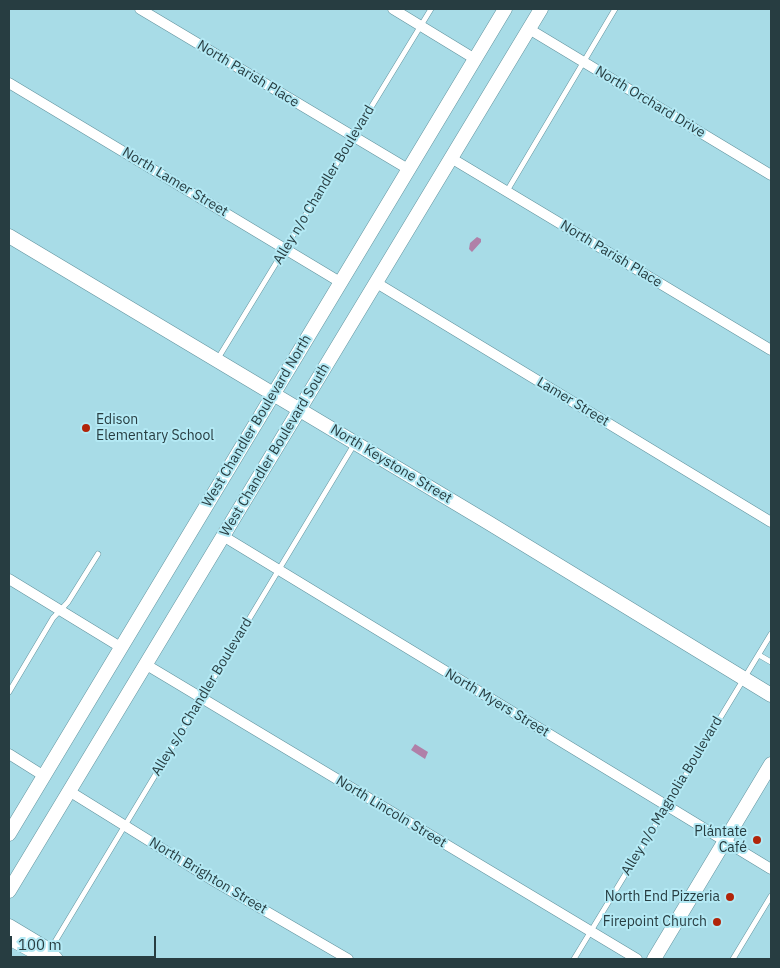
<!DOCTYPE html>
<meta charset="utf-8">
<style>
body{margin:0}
#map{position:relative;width:780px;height:968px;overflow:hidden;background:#a8dce7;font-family:"IBM Plex Sans",sans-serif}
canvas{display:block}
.frame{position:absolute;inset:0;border:10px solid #273d41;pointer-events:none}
.scale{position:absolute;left:10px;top:936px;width:146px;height:22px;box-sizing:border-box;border:2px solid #273d41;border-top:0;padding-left:6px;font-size:15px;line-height:18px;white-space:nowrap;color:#273d41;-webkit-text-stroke:4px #b4e9f4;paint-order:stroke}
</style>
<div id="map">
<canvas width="780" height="968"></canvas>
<div class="frame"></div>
<div class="scale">100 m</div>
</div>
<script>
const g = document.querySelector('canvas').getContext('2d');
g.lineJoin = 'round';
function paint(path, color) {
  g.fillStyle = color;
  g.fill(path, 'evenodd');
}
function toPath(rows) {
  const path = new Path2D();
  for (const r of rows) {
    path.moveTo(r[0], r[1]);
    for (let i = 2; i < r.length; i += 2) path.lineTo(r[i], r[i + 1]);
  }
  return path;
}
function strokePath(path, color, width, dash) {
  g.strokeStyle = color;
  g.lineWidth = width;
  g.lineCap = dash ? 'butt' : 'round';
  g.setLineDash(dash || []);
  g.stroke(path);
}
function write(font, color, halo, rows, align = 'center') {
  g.font = font + ' "IBM Plex Sans",sans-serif';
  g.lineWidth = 4;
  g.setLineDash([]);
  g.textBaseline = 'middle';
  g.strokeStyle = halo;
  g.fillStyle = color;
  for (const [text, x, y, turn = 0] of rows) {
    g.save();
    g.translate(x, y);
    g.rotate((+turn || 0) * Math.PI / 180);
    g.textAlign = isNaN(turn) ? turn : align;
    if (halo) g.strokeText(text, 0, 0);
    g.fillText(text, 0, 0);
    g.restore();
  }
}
const water = toPath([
 [477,237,481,239,481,242,472,252,469,249,470,243],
 [415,744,428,752,425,759,411,750]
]);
const lane = toPath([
 [507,191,615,9],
 [217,360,431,9],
 [759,655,771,662],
 [9,692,53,618,68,602,98,554],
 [50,950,355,443],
 [574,959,771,634],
 [733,959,771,896]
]);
const street = toPath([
 [140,9,408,169],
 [393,9,475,59],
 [529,29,771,175],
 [9,83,340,282],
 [451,158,771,350],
 [375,282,771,522],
 [223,536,771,869],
 [9,579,122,648],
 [145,664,637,959],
 [9,754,44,776],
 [69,791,214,881,348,959]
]);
const secondary = toPath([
 [9,236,489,523,771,695],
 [9,834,505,9],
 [9,891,541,9],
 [9,926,44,947,56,959],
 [9,938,48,959],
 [654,959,771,764]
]);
const markers = [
 [86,428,5,"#b12409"],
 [757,840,5,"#b12409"],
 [730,897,5,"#b12409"],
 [717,922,5,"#b12409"]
];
const streetNames = [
 ["North Parish Place",248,74,31],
 ["North Orchard Drive",650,102,31],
 ["North Lamer Street",175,182,31],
 ["Alley n/o Chandler Boulevard",324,185,-59],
 ["North Parish Place",611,254,31],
 ["Lamer Street",573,402,31],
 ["West Chandler Boulevard North",257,421,-59],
 ["West Chandler Boulevard South",275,450,-59],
 ["North Keystone Street",391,464,31],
 ["Alley s/o Chandler Boulevard",202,697,-59],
 ["North Myers Street",497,703,31],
 ["Alley n/o Magnolia Boulevard",672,796,-59],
 ["North Lincoln Street",391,812,31],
 ["North Brighton Street",208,876,31]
];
const poiNames = [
 ["Edison",96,420,"left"],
 ["Elementary School",96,436,"left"],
 ["Plántate",747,832],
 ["Café",747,848],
 ["North End Pizzeria",720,897],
 ["Firepoint Church",707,922]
];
paint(water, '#b080a8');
strokePath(lane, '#61939e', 6);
strokePath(street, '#61939e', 11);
strokePath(secondary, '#61939e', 15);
strokePath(lane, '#fff', 5);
strokePath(street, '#fff', 10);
strokePath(secondary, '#fff', 14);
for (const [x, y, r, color] of markers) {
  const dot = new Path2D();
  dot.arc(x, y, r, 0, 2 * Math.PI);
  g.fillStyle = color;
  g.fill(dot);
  strokePath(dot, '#b4e9f4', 2);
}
write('14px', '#273d41', '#b4e9f4', streetNames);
write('14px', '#273d41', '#b4e9f4', poiNames, 'right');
</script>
